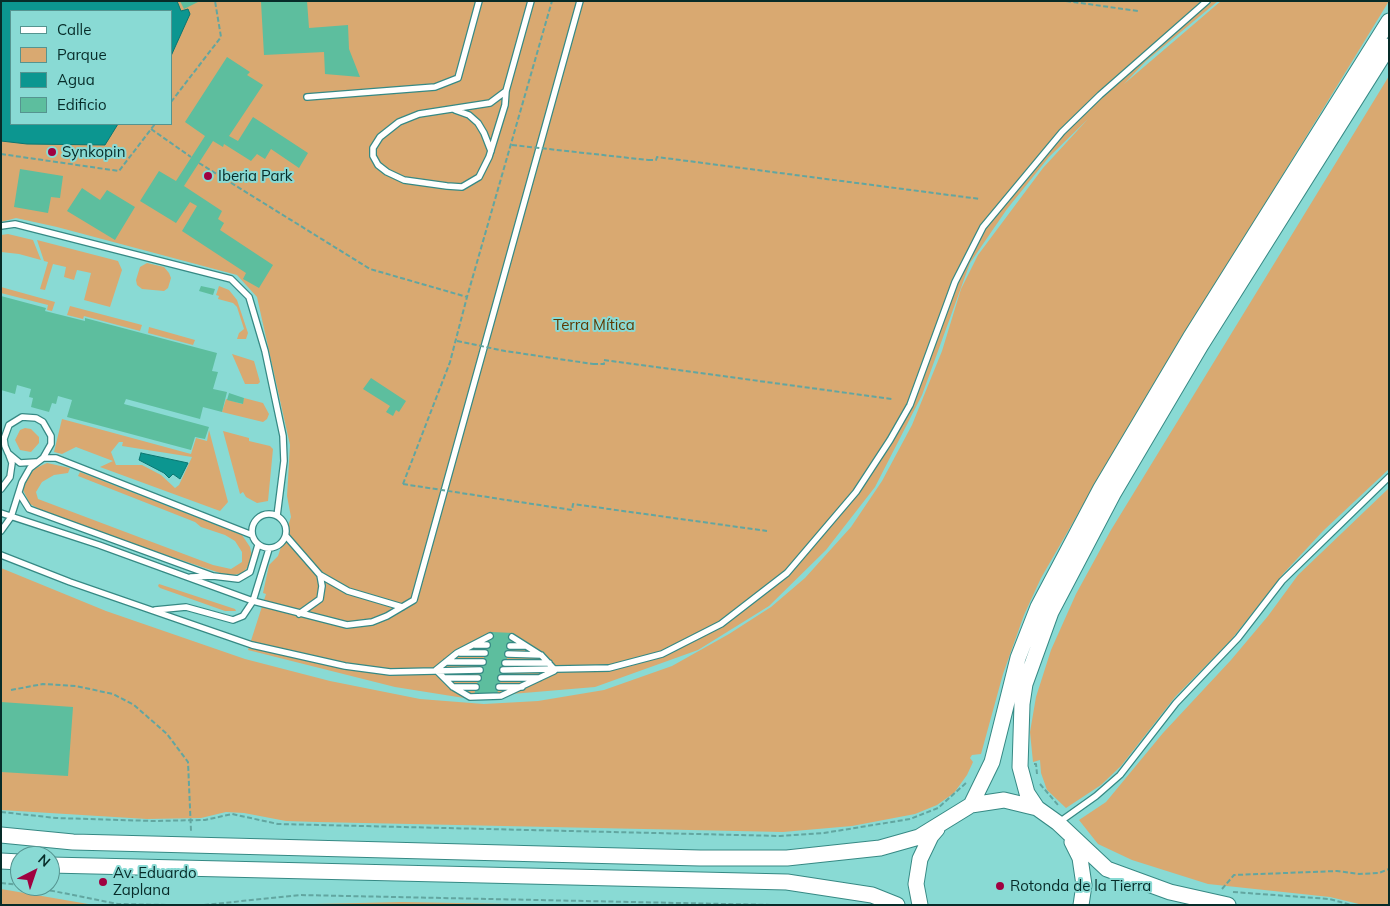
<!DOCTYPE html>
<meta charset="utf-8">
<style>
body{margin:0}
#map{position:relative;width:1390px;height:906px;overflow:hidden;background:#89dad4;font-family:Mulish,sans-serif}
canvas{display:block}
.frame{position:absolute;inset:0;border:2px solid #072c29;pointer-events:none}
.legend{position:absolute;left:10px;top:10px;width:162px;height:115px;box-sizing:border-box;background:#89dad4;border:1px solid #559490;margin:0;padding:6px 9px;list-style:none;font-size:15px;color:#072c29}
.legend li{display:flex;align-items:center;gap:10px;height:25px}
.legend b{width:25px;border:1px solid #559490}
.north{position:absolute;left:10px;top:846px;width:50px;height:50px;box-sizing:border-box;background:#89dad4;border:1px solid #559490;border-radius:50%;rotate:41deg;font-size:14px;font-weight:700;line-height:20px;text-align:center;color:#072c29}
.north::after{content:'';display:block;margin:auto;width:18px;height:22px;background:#a00140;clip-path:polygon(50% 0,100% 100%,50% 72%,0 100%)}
</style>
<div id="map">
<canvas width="1390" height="906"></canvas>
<div class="frame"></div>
<ul class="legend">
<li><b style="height:6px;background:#fff"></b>Calle</li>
<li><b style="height:14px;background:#d9a971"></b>Parque</li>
<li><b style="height:14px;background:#0c9690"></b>Agua</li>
<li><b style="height:14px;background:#5dbe9e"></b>Edificio</li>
</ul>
<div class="north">N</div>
</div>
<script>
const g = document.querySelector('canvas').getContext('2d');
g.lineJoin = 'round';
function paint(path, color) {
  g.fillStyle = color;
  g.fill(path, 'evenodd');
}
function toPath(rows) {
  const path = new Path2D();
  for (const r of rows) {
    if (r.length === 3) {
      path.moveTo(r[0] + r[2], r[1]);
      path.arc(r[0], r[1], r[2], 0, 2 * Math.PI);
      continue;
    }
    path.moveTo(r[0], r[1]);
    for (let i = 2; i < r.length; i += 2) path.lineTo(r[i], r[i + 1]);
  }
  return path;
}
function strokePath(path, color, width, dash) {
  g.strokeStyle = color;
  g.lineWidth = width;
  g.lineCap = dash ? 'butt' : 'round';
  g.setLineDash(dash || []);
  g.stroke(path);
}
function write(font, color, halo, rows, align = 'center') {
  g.font = font + ' Mulish,sans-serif';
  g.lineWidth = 4;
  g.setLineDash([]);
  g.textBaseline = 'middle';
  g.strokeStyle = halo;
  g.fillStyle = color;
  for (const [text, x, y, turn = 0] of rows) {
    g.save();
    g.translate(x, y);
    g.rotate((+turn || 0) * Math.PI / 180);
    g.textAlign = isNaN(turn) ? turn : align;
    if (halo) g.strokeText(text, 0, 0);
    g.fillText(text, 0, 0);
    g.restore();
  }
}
const green = toPath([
 [1,1,1218,1,1146,61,1124,84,1221,1,1389,1,1118,444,1041,578,1024,615,1003,674,981,754,972,755,970,758,973,762,967,775,954,793,937,805,915,814,852,826,783,832,317,822,286,821,244,813,226,812,201,818,147,819,1,810,1,568,106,611,245,659,330,681,420,699,484,704,538,701,604,690,672,666,729,634,771,607,805,578,851,527,882,481,912,425,942,351,961,289,978,255,1043,168,1088,119,1049,157,1007,209,970,263,922,395,875,487,826,550,769,606,698,650,595,687,464,698,395,687,248,650,266,594,263,593,269,565,278,556,291,517,287,496,290,445,257,297,237,275,57,227,16,218,1,222],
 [11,11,171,11,171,124,11,124],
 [1389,76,1389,469,1323,531,1283,574,1231,640,1175,697,1121,766,1101,785,1066,808,1047,790,1041,773,1040,760,1033,762,1030,732,1036,697,1051,650,1076,594,1111,530],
 [8,234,33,240,41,260,19,254,1,252,1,235],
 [37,240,118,261,122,270,110,307,84,300,91,273,77,270,74,280,64,277,66,267,53,264,45,290,40,289,48,262,44,261],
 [147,263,164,267,169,273,171,278,168,288,164,291,142,289,137,285,136,280,140,267],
 [219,286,229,290,237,300,248,333,246,339,237,339,239,333,244,329,237,307,233,303,218,299,219,296,216,295],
 [1,287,55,302,52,311,47,310,48,305,1,293],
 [70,306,142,325,140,331,84,316,83,319,67,315],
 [149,327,195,340,193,345,148,333],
 [232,354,254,361,260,382,258,384,245,384],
 [244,398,263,403,269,414,267,419,263,422,222,412,226,399,242,404],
 [62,419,191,454,196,438,207,441,209,430,228,502,220,511,100,467,113,461,76,447,62,454,54,452],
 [119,442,123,442,122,446,192,457,179,485,175,488,161,475,142,465,116,465,111,452],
 [25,428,31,429,39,437,39,443,31,452,20,450,15,440,20,430],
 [223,431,249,438,249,441,270,446,273,449,268,501,257,503,246,497,243,492,240,494],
 [47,463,70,468,68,473,54,475,42,482,36,492,38,499,213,565,231,569,242,562,242,552,235,541,225,535,201,527,195,522,78,476,80,472,242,535,250,547,252,556,249,565,243,573,229,576,106,535,39,509,30,504,23,490,28,476,36,468],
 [1389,488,1389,905,1363,905,1330,897,1208,884,1132,860,1098,844,1079,820,1106,802,1163,733,1231,660,1268,616,1298,575],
 [159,584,235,609,236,611,225,611,160,588,158,586],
 [1,889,7,890,94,905,1,905],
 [402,902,567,905,270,905]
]);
const water = toPath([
 [1,1,177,1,181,11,188,9,190,14,171,56,171,11,11,11,11,124,118,124,105,145,27,144,1,141,1,1],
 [141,453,188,463,180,479,173,474,169,478,164,473,139,460,141,453]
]);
const building = toPath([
 [180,1,200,1,184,9],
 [307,1,309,28,348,25,349,49,360,77,325,74,324,52,264,55,261,2],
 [227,57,250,72,247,75,263,85,229,136,238,141,253,117,308,153,299,168,271,149,265,159,257,154,251,161,224,144,223,147,213,141,184,186,222,211,218,219,224,223,220,230,273,265,259,288,243,279,246,273,182,231,197,206,190,202,176,223,140,201,159,171,176,181,205,136,185,122],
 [20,169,63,176,60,198,51,197,48,213,14,207],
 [82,188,100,200,107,190,135,207,115,240,67,211],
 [201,286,215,289,213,295,199,291],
 [1,296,46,308,45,311,85,321,85,318,217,353,212,371,218,372,213,389,227,392,222,412,203,407,200,419,126,399,124,404,209,427,205,439,195,437,191,450,67,417,72,400,58,396,56,404,52,403,49,412,31,407,33,398,29,397,31,389,17,385,15,394,1,390],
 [371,378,406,401,399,412,396,410,393,416,386,412,390,406,363,389],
 [229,393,244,398,243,404,227,400],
 [491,632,514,633,497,694,474,695],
 [1,702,73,707,68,776,1,772]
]);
const path = toPath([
 [1066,1,1138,11],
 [171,102,221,37,215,1],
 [151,129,191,157],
 [1,154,119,171,155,124],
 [648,160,656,160,657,157,980,199],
 [199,163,370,269,467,297],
 [593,364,604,364,604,360,892,399],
 [403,484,450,362,467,297,552,1],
 [552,507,572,510,573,504,767,531],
 [11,690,43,684,76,686,113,694,134,705,167,734,188,762,191,831],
 [1034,764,1036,764,1037,774],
 [1040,784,1058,805],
 [1,812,56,818,153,821,205,820,232,814,278,824,780,836,824,833,910,819,938,808,966,783],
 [1,883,20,885],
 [28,886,118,904,169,905],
 [1222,889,1234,875,1337,871,1359,874,1379,873,1389,869],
 [1233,892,1329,899,1352,905],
 [204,905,300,895,774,905]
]);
const lane = toPath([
 [506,91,490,103,419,114,399,122,380,137,373,148,373,156,378,165,387,172,404,180,447,186,462,187,479,177,489,157,505,105,506,91,531,1],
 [307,97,435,87,458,78,479,1],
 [455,110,469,115,478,123,484,133,491,151],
 [1,226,15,224,231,279,249,297,265,351,283,436,284,461,277,516],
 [43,458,56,458,252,535],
 [1,489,10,477,12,463,9,455],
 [19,493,29,509,213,576],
 [1,513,99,545,253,601,347,625,372,622,387,616,414,600,580,1],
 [269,531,17],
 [1,531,11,517,22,482,30,468,43,458,51,444,51,436,43,422,36,418,22,417,9,425,4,439,5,446,8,453,20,463,36,462],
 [286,536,320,575,348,591,402,607],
 [1,555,70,582,252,645,345,666,390,672,480,670],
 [191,577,213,576,238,579,250,572,258,545],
 [155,610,186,607,233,620,243,616,253,601,269,549],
 [299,614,320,599,322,586,320,575],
 [512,637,542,656,555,670],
 [475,645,487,645],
 [510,646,526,646],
 [460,653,485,653],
 [508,654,541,655],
 [446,662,483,662],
 [505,663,549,663],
 [436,670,453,687,470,697,501,696,554,671],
 [436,670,457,653,490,636],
 [503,670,609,668,662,654,721,624,787,573,856,492,890,440,910,405,955,282,983,227,1062,132,1100,95,1207,1],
 [445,678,478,678],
 [501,678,539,678],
 [453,687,476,687],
 [499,687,522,687],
 [1058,823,1096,796,1120,775,1176,703,1238,638,1282,581,1389,477]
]);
const secondary = toPath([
 [971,805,992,762,1018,658,1038,607,1101,488,1190,338,1389,21],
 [1,835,73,842,191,845,700,858,787,858,880,848,919,837,971,805,1004,800,1037,808],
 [1072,842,1080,858,1084,885,1081,905],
 [1,861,20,862],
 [50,865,787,882,872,895,897,905],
 [920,905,916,884,920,859,931,836,937,829],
 [1228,905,1170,892,1107,869,1058,823,1037,808,1027,793,1020,767,1022,704,1025,684,1051,612,1113,494,1201,345,1389,46]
]);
const pathBridge = toPath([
 [512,145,648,160],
 [457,341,505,351,593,364],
 [403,484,552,507]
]);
const markers = [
 [52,152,5,"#a00140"],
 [208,176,5,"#a00140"],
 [103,882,5,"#a00140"],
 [1000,886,5,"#a00140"]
];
const poiNames = [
 ["Synkopin",62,152],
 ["Iberia Park",218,176],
 ["Av. Eduardo",113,873],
 ["Zaplana",113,890],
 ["Rotonda de la Tierra",1010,886]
];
const parkNames = [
 ["Terra Mítica",594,325]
];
paint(green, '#d9a971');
paint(water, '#0c9690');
strokePath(water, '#0a7671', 1);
paint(building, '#5dbe9e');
strokePath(lane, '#368984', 8);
strokePath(secondary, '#368984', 17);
strokePath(path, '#62a6a0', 2, [5, 2.5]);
strokePath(lane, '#fff', 5.5);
strokePath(secondary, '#fff', 15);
strokePath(pathBridge, '#62a6a0', 2, [5, 2.5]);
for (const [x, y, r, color] of markers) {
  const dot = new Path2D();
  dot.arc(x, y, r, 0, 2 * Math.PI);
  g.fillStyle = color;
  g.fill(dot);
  strokePath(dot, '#89dad4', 2);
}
write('15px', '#072c29', '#89dad4', poiNames, 'left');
write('15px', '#5d3903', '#89dad4', parkNames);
</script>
